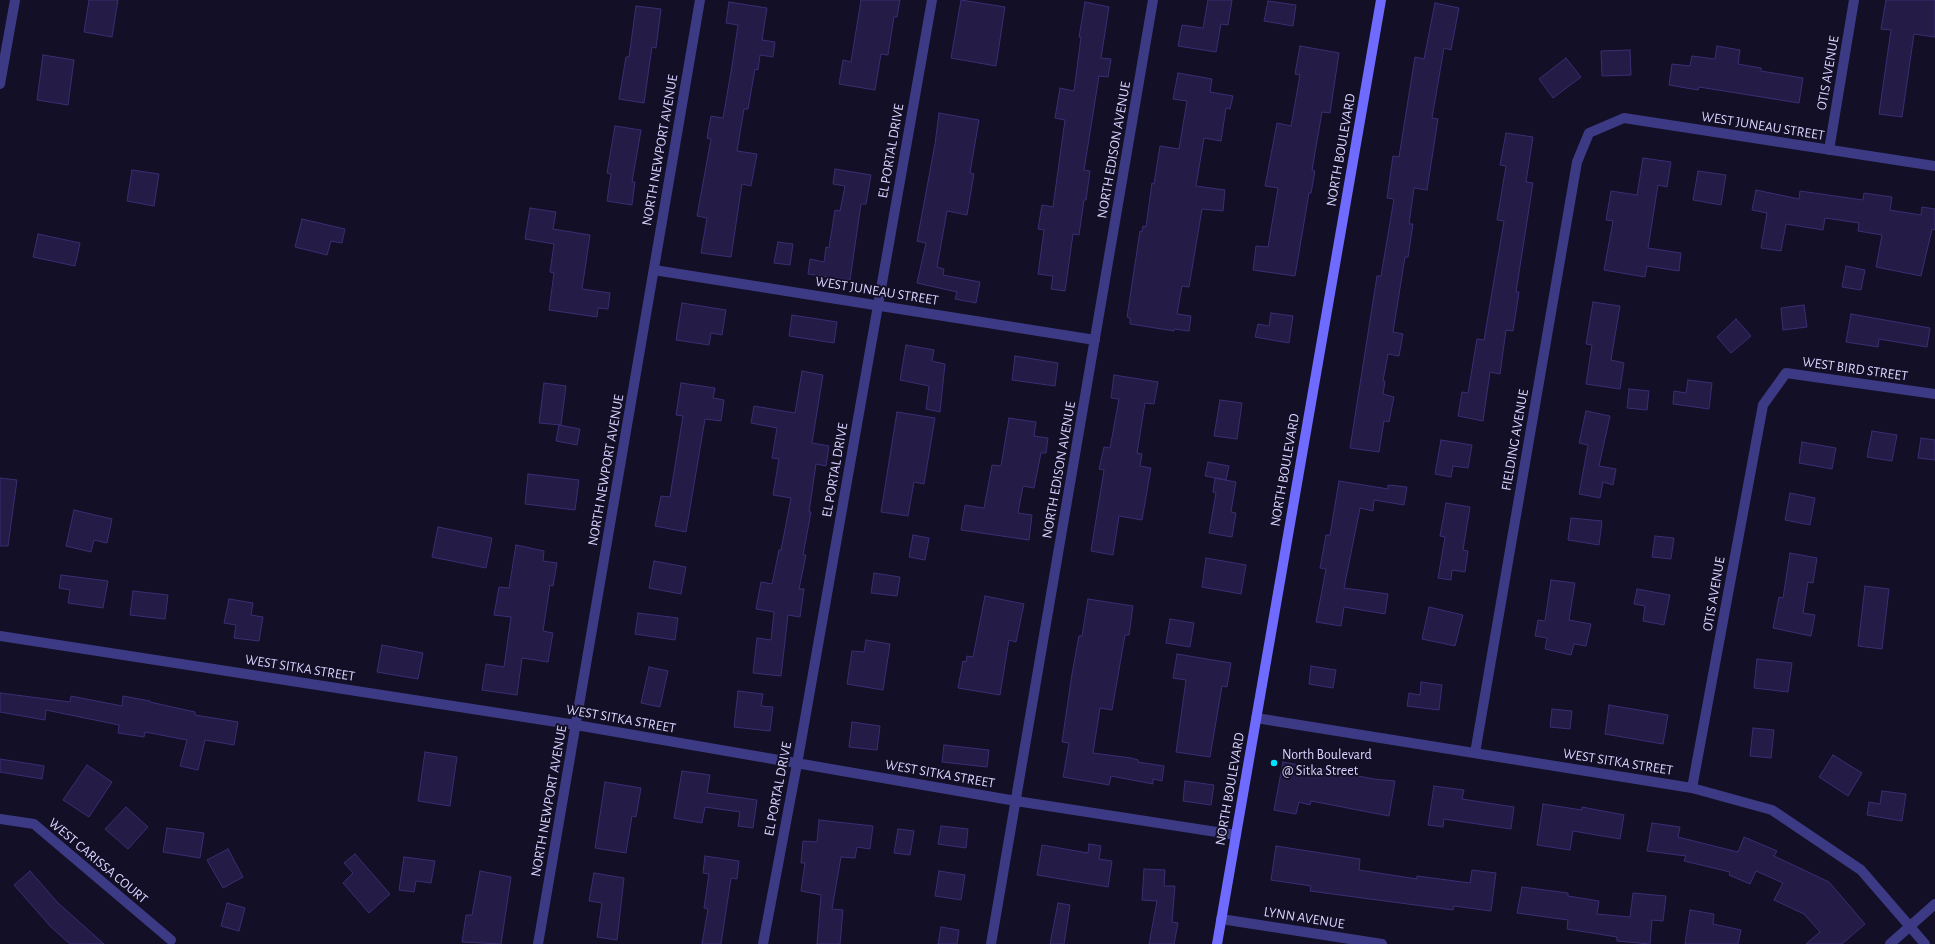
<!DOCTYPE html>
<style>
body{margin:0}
canvas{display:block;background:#130f26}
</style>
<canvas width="1935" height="944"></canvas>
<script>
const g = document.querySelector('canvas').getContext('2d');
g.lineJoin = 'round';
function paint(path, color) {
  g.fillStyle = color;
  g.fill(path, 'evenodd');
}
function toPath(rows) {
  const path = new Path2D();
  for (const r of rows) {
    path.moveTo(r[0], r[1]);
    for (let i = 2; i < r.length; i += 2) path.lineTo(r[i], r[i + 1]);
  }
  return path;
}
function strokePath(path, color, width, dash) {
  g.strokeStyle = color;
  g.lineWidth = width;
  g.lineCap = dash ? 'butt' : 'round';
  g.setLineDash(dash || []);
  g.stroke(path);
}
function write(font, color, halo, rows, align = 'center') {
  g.font = font + ' "Alegreya Sans",sans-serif';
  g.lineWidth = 4;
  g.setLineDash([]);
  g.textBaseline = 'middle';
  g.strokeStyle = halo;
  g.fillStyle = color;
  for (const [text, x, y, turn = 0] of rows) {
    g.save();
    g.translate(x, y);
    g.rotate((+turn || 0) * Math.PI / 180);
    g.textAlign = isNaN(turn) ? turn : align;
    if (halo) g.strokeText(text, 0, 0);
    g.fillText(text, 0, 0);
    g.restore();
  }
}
const building = toPath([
 [89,0,118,0,112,37,84,32,89,0],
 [861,0,900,0,897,17,894,17,888,55,881,54,875,90,839,84,843,60,851,62,861,0],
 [961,0,1005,7,996,66,951,58,961,0],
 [1208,0,1232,0,1228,25,1221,24,1216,52,1178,46,1182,25,1203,28,1208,0],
 [1886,0,1935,0,1935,37,1914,34,1902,117,1879,114,1891,30,1881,29,1886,0],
 [1268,1,1296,5,1293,26,1264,21,1268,1],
 [729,2,767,8,762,40,775,42,773,57,760,55,758,70,755,69,748,109,744,109,737,151,757,154,751,186,742,184,731,257,701,253,707,218,697,216,711,139,707,138,711,116,723,118,732,66,738,25,726,23,729,2],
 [1085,2,1109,7,1101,58,1111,59,1108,77,1099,76,1084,170,1090,171,1086,200,1084,200,1079,235,1073,234,1065,291,1051,289,1053,276,1038,274,1044,230,1038,229,1042,205,1053,207,1065,120,1055,118,1060,88,1074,91,1081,37,1079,37,1085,2],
 [1435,3,1459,8,1451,50,1444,48,1432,118,1438,119,1427,190,1414,188,1409,224,1413,224,1408,257,1405,257,1393,332,1403,334,1399,356,1388,354,1383,381,1385,381,1383,394,1394,397,1389,422,1384,421,1379,452,1350,448,1377,276,1381,276,1394,199,1387,198,1393,156,1399,157,1415,57,1424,59,1435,3],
 [636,6,661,9,656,48,652,47,644,103,619,99,626,57,629,57,636,6],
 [1300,46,1339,53,1330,113,1322,112,1312,170,1315,171,1311,193,1309,193,1295,276,1253,270,1256,246,1268,247,1278,188,1265,186,1277,123,1291,126,1300,75,1295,74,1300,46],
 [1717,46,1740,50,1738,64,1761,68,1761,71,1803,78,1799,103,1699,87,1698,90,1669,85,1672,64,1690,66,1692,56,1715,59,1717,46],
 [1630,50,1631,75,1602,76,1601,51,1630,50],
 [43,55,74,60,68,105,37,100,43,55],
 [1566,58,1581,77,1553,98,1539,79,1566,58],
 [1178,73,1212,79,1210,92,1233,96,1230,109,1226,108,1221,141,1204,138,1196,186,1225,190,1223,211,1202,209,1189,287,1182,286,1177,314,1191,316,1189,331,1174,329,1174,331,1130,324,1130,318,1127,317,1140,231,1142,232,1143,226,1146,227,1152,183,1154,184,1160,146,1179,149,1187,101,1173,99,1178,73],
 [939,113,979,120,970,173,974,174,967,215,947,211,937,267,944,269,943,275,980,282,976,303,955,299,957,292,917,283,926,243,917,241,935,144,939,113],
 [615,126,641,130,632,182,635,182,632,205,607,201,611,174,607,173,615,126],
 [1506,133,1533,137,1526,182,1533,183,1516,292,1519,292,1513,331,1506,330,1500,374,1490,372,1483,421,1458,416,1462,392,1468,393,1477,339,1484,340,1504,221,1497,220,1506,166,1500,165,1506,133],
 [1643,158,1671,162,1667,187,1658,185,1648,248,1681,253,1679,271,1647,266,1645,277,1604,270,1613,221,1606,220,1611,191,1637,195,1643,158],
 [835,169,871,175,866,204,861,204,850,280,808,274,810,259,824,262,826,247,829,248,835,210,840,211,845,186,833,184,835,169],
 [132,170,159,174,154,206,127,201,132,170],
 [1698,171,1726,175,1721,205,1693,200,1698,171],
 [1756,190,1799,199,1800,191,1863,200,1864,193,1892,197,1890,210,1921,215,1922,207,1935,209,1935,230,1932,229,1921,276,1876,267,1882,235,1858,231,1859,223,1825,218,1823,230,1786,224,1781,251,1761,248,1767,213,1752,210,1756,190],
 [530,208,556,212,553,229,590,235,582,289,610,293,608,309,598,308,597,317,549,310,554,273,550,272,554,244,525,239,530,208],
 [302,219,345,229,342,243,331,241,327,255,295,247,302,219],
 [38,234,80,243,75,266,33,257,38,234],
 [778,242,793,244,790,265,774,263,778,242],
 [1846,266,1865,270,1861,290,1842,287,1846,266],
 [1593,302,1620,306,1611,360,1624,363,1620,389,1586,384,1592,345,1586,344,1593,302],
 [682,303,726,310,722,335,711,333,709,345,676,340,682,303],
 [1804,305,1807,327,1783,330,1781,308,1804,305],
 [1271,313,1293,316,1289,343,1255,337,1258,324,1269,326,1271,313],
 [1851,314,1930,328,1927,347,1879,339,1878,347,1846,342,1851,314],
 [792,315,837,322,834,343,789,336,792,315],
 [1736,319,1751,336,1731,353,1717,337,1736,319],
 [906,345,934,350,932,361,945,364,940,412,926,409,929,386,900,380,906,345],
 [1015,356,1058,363,1055,386,1012,380,1015,356],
 [802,371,823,375,812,443,829,446,826,466,816,464,809,512,811,512,803,555,806,555,799,589,804,589,800,617,788,615,781,676,753,673,757,638,771,640,774,612,756,609,761,582,772,584,779,550,781,550,791,498,773,495,779,459,772,458,777,428,751,423,754,406,795,413,802,371],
 [1114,375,1158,382,1154,404,1145,403,1137,453,1142,454,1140,466,1151,468,1142,520,1119,516,1113,555,1091,551,1104,470,1099,469,1104,447,1110,448,1119,399,1111,398,1114,375],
 [1688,380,1712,383,1709,409,1673,404,1674,391,1686,393,1688,380],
 [544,383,566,386,561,425,539,423,544,383],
 [681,383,715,388,713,398,724,400,721,421,705,419,686,532,655,526,661,496,670,497,683,416,676,415,681,383],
 [1629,389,1649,391,1647,410,1627,408,1629,389],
 [1220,400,1242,403,1237,439,1214,436,1220,400],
 [1586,411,1610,416,1599,466,1616,469,1613,485,1603,482,1600,498,1579,494,1588,445,1579,443,1586,411],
 [897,412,935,418,924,484,914,482,908,516,881,512,897,412],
 [1009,418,1036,422,1034,436,1048,438,1046,453,1041,453,1034,488,1023,486,1018,513,1032,515,1029,540,961,530,965,505,984,508,992,465,1001,466,1009,418],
 [559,425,580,429,577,445,556,441,559,425],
 [1872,431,1897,435,1892,461,1867,457,1872,431],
 [1921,438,1935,440,1935,460,1918,458,1921,438],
 [1441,440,1472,445,1468,468,1453,466,1451,477,1435,474,1441,440],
 [1802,442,1836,448,1832,469,1799,463,1802,442],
 [1208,462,1229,466,1226,480,1205,476,1208,462],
 [528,474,579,480,575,510,525,504,528,474],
 [0,478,17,480,8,546,0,546,0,478],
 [1215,478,1236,482,1231,512,1236,513,1232,537,1209,533,1216,493,1213,492,1215,478],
 [1339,481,1388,489,1388,485,1407,487,1404,505,1374,500,1373,511,1360,508,1344,588,1388,594,1385,614,1344,607,1341,626,1316,622,1326,569,1320,568,1326,535,1330,535,1339,481],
 [1790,493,1815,498,1810,525,1785,520,1790,493],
 [1446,503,1470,507,1463,550,1468,551,1465,572,1452,570,1451,580,1438,578,1445,537,1440,536,1446,503],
 [74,510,112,519,107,543,94,540,91,552,66,546,74,510],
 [1571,518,1602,521,1599,545,1568,540,1571,518],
 [438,527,492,538,486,568,432,557,438,527],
 [913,535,929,538,925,560,909,557,913,535],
 [1655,536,1674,538,1671,559,1652,557,1655,536],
 [516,545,544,551,543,561,557,563,553,586,550,585,543,631,553,633,548,662,522,658,517,695,482,690,486,664,504,667,511,617,494,615,499,587,509,588,516,545],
 [1790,553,1817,558,1813,583,1808,582,1803,613,1815,615,1811,636,1773,628,1779,597,1783,598,1790,553],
 [1206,558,1246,565,1241,594,1202,587,1206,558],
 [654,561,686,567,681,594,649,588,654,561],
 [874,573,900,577,897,596,871,593,874,573],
 [61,575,108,581,103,608,68,603,70,590,59,588,61,575],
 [1551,580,1575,583,1569,620,1591,624,1586,646,1574,644,1571,655,1545,649,1547,638,1535,636,1538,620,1545,621,1551,580],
 [1865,586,1889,589,1882,649,1858,646,1865,586],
 [1637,589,1670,595,1664,625,1643,621,1645,606,1634,604,1637,589],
 [133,591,168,595,165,619,130,615,133,591],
 [985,596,1024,604,1016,642,1009,640,1000,695,958,688,963,661,966,662,967,656,973,657,985,596],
 [229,599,253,603,251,615,263,617,259,641,234,638,236,625,224,623,229,599],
 [1088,599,1133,606,1129,635,1125,635,1112,710,1100,708,1093,753,1131,758,1138,760,1138,762,1164,766,1162,781,1153,779,1153,784,1111,776,1109,785,1063,777,1069,743,1062,742,1072,674,1079,636,1082,636,1088,599],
 [1429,607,1463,615,1455,646,1422,639,1429,607],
 [638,613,678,618,675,640,635,634,638,613],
 [1170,619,1194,623,1190,647,1166,643,1170,619],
 [866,640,890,644,883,690,847,684,852,651,864,652,866,640],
 [382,645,423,653,418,679,377,672,382,645],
 [1177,654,1231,663,1227,687,1222,686,1210,757,1176,752,1186,680,1173,678,1177,654],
 [1757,659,1792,663,1788,692,1754,688,1757,659],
 [1311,666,1336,670,1333,688,1309,684,1311,666],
 [649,667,668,671,660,707,641,703,649,667],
 [1421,682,1442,685,1439,710,1407,706,1409,693,1420,695,1421,682],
 [738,691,763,694,761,706,773,707,770,731,734,727,738,691],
 [0,693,70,702,71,696,122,706,123,696,150,701,150,702,195,712,195,715,238,722,234,745,205,740,198,770,180,766,187,740,145,732,144,737,118,733,119,725,46,710,45,720,0,712,0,693],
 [1609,705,1668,715,1663,744,1605,734,1609,705],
 [1552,709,1572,711,1570,729,1550,727,1552,709],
 [852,722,880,726,877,750,849,747,852,722],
 [1753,728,1774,730,1771,758,1750,756,1753,728],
 [944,745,989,750,987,767,942,762,944,745],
 [425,752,457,757,450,806,418,801,425,752],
 [1833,755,1862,773,1848,796,1819,777,1833,755],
 [0,759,44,766,42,779,0,772,0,759],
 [1283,762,1374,779,1395,781,1389,816,1311,801,1310,805,1299,802,1296,814,1274,810,1283,762],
 [87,765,112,782,89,817,63,800,87,765],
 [682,771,710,775,707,793,757,800,753,828,738,826,740,812,705,807,702,823,674,818,682,771],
 [1185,781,1214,785,1211,805,1183,801,1185,781],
 [605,782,641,788,636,817,632,816,626,853,595,848,605,782],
 [1434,786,1464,790,1462,799,1514,807,1511,829,1444,819,1443,827,1428,825,1434,786],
 [1882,791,1906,794,1902,821,1867,815,1869,802,1880,804,1882,791],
 [1543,804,1582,810,1582,807,1624,815,1620,839,1573,831,1570,850,1537,845,1543,804],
 [126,807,148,827,128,849,105,829,126,807],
 [819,820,873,826,870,849,857,847,855,858,841,857,832,909,843,910,840,944,817,944,821,895,801,891,805,863,801,863,803,841,817,842,819,820],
 [1652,823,1680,827,1678,837,1738,852,1744,837,1777,851,1774,856,1829,882,1865,924,1842,944,1806,944,1820,932,1804,914,1774,900,1783,883,1756,871,1750,884,1729,875,1730,872,1684,861,1686,856,1647,851,1652,823],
 [941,826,968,829,966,848,938,844,941,826],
 [167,828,204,833,200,858,163,852,167,828],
 [898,829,914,831,910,855,894,853,898,829],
 [1089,844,1101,846,1099,859,1112,861,1108,887,1037,875,1042,845,1088,853,1089,844],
 [1276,846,1360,859,1359,870,1417,879,1417,876,1470,883,1472,870,1496,873,1491,911,1454,906,1453,910,1355,897,1310,891,1311,886,1271,880,1276,846],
 [228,849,243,877,223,888,207,860,228,849],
 [355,854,390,894,369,913,343,883,353,873,344,863,355,854],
 [705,856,739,861,737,879,731,878,721,944,702,944,708,909,704,908,709,874,703,873,705,856],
 [404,857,435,861,431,883,416,881,414,892,399,890,404,857],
 [1144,869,1165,870,1164,886,1175,886,1172,922,1178,923,1174,944,1149,944,1157,901,1142,900,1144,869],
 [30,871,58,903,104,944,70,944,51,927,14,885,30,871],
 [480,871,511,877,501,944,462,942,466,915,472,915,480,871],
 [939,871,965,875,961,900,935,896,939,871],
 [594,873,624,878,617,940,597,937,602,903,589,901,594,873],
 [1522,887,1568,893,1568,896,1599,901,1597,914,1630,917,1633,893,1666,896,1663,921,1652,920,1650,944,1617,941,1617,937,1567,929,1568,920,1517,913,1522,887],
 [227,903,245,908,239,931,221,926,227,903],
 [1058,903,1070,905,1064,944,1050,944,1058,903],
 [1690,910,1714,914,1713,924,1741,930,1738,944,1685,944,1690,910],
 [941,927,959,930,957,944,938,944,941,927]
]);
const street = toPath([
 [0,84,15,0],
 [1829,150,1854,0],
 [654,270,1095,340],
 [0,636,576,725,1016,801,1236,835],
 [1256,718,1692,788,1772,810,1861,870,1925,944],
 [1475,753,1577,162,1589,133,1624,118,1935,166],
 [1692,788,1763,405,1786,373,1935,394],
 [0,819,34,824,171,940],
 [1221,919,1382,944],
 [538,944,700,0],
 [763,944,797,764,932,0],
 [991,944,1153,0],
 [1890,944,1935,904]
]);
const secondary = toPath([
 [1217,944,1381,0]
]);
const markers = [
 [1274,763,4,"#00e5ff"]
];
const streetNames = [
 ["OTIS AVENUE",1828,73,-80],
 ["WEST JUNEAU STREET",1763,126,9],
 ["NORTH NEWPORT AVENUE",660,150,-80],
 ["NORTH EDISON AVENUE",1114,150,-80],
 ["NORTH BOULEVARD",1341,150,-80],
 ["EL PORTAL DRIVE",891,151,-80],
 ["WEST JUNEAU STREET",877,291,9],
 ["WEST BIRD STREET",1855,369,8],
 ["FIELDING AVENUE",1515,440,-80],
 ["NORTH NEWPORT AVENUE",606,470,-80],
 ["EL PORTAL DRIVE",835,470,-80],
 ["NORTH EDISON AVENUE",1059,470,-80],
 ["NORTH BOULEVARD",1285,470,-80],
 ["OTIS AVENUE",1714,594,-80],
 ["WEST SITKA STREET",300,668,9],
 ["WEST SITKA STREET",621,719,10],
 ["WEST SITKA STREET",1618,762,9],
 ["WEST SITKA STREET",940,774,10],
 ["EL PORTAL DRIVE",778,789,-79],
 ["NORTH BOULEVARD",1230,789,-80],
 ["NORTH NEWPORT AVENUE",549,801,-80],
 ["WEST CARISSA COURT",98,861,40],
 ["LYNN AVENUE",1304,918,9]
];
const poiNames = [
 ["North Boulevard",1282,755],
 ["@ Sitka Street",1282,771]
];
paint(building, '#241b47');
strokePath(building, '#3b2d73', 1);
strokePath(street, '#3d3a85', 10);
strokePath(secondary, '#6f6bff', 10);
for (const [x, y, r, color] of markers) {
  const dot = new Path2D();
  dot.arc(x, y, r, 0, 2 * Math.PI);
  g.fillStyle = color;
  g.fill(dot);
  strokePath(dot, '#130f26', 1.5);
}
write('14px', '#d9d4ff', '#130f26', streetNames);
write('14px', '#d9d4ff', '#130f26', poiNames, 'left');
</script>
